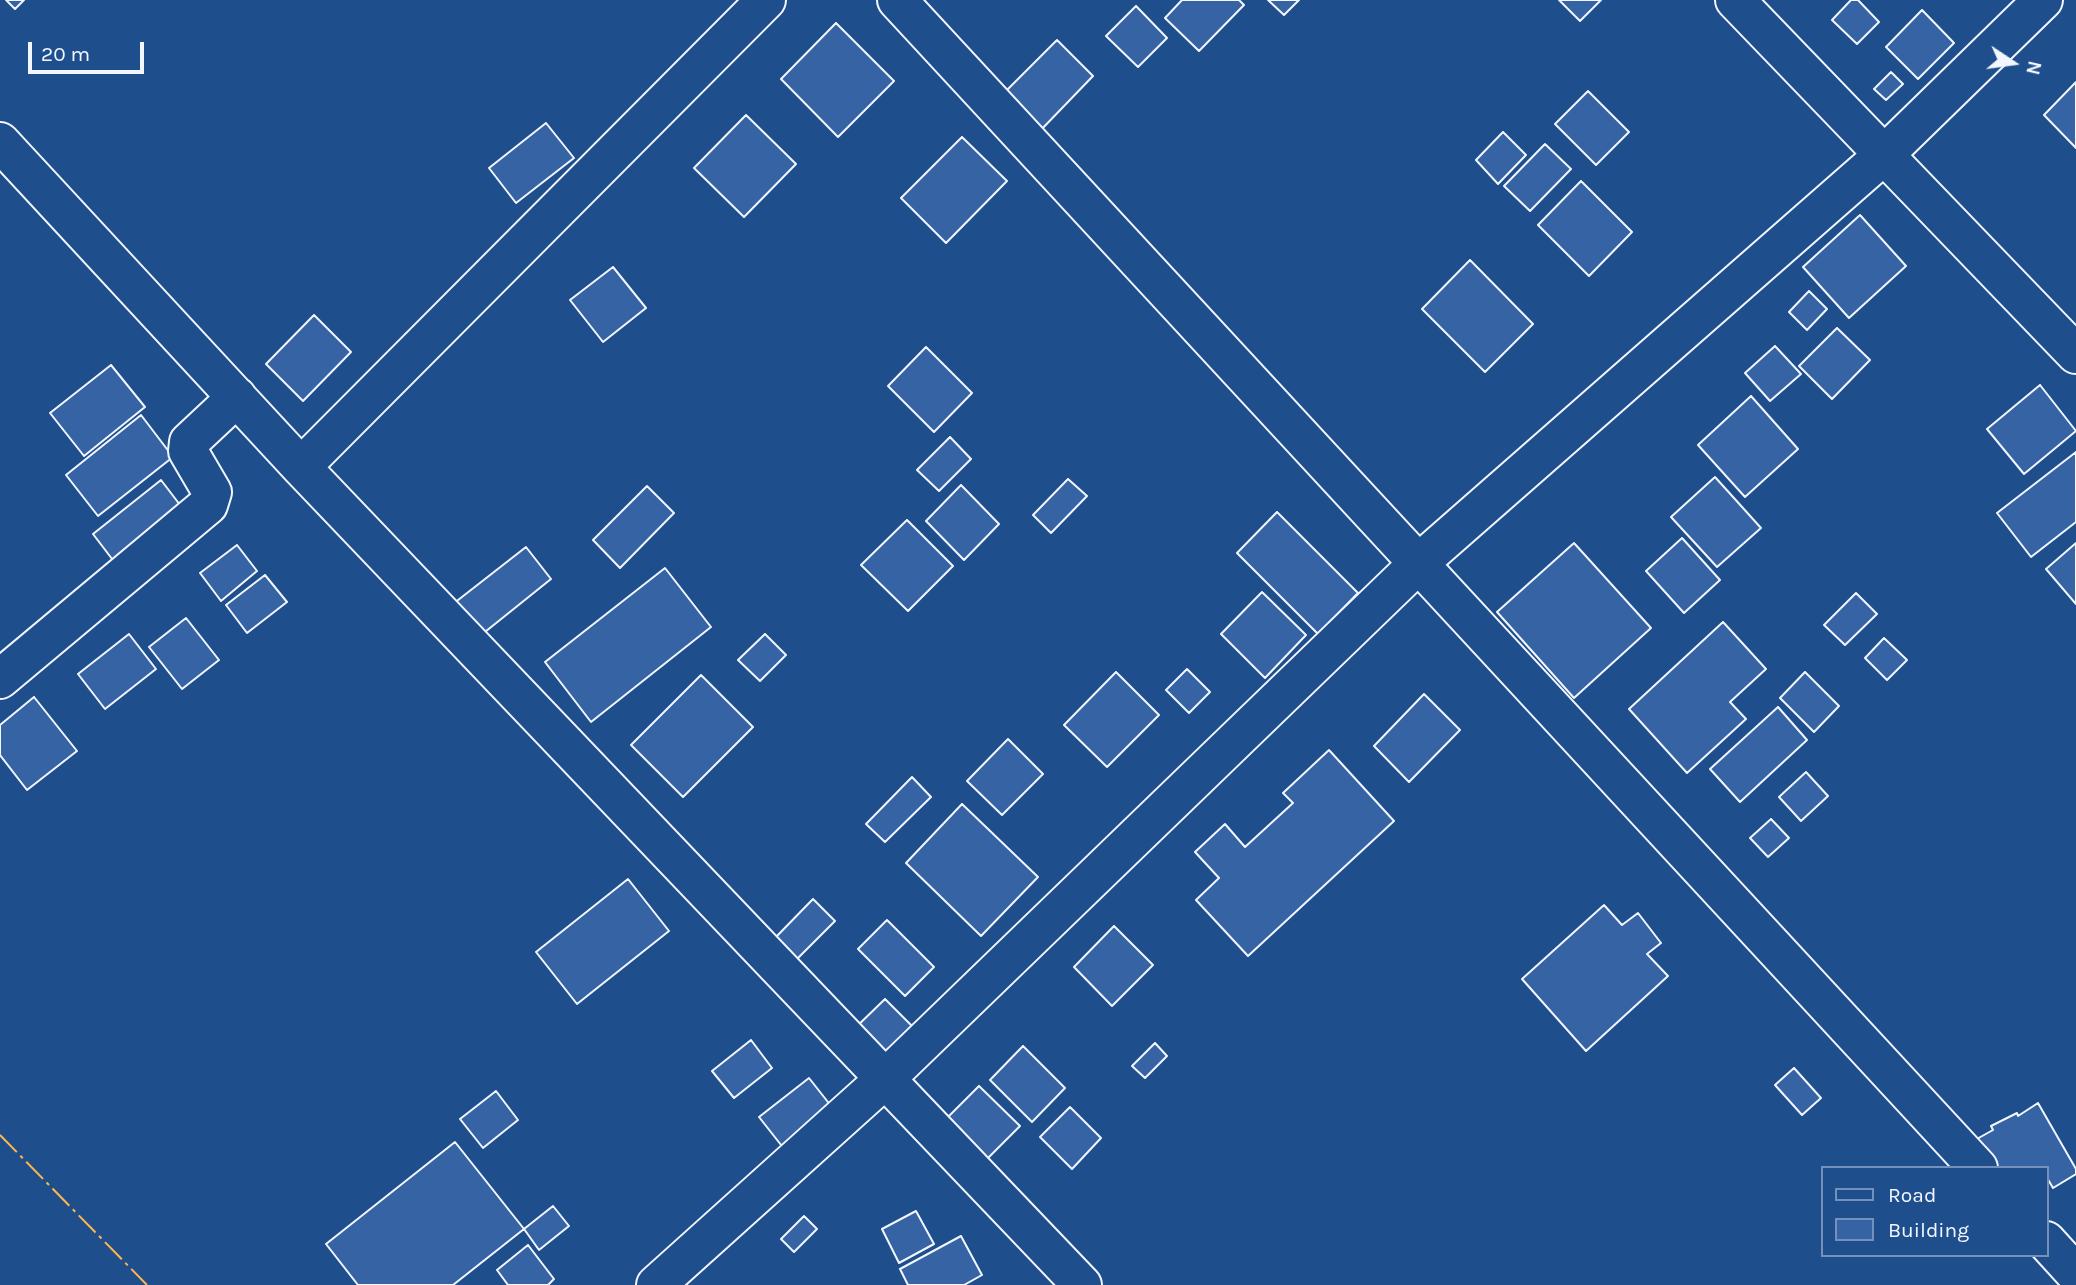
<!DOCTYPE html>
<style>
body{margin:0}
#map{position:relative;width:2076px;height:1285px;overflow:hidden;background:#1f4e8c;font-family:Karla,sans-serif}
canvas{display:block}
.legend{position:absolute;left:1821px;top:1166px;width:228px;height:91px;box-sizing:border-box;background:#1f4e8c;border:2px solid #7391ba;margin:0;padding:9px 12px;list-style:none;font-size:21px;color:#f2f6ff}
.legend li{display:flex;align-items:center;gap:14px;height:35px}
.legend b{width:35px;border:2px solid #7391ba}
.north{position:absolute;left:1978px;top:28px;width:70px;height:70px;-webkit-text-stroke:5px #1f4e8c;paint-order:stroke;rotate:103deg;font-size:19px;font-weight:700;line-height:28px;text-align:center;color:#f2f6ff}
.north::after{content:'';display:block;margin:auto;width:24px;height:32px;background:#f2f6ff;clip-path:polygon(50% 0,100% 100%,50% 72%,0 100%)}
.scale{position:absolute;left:28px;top:42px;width:116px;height:32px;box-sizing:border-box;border:4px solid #f2f6ff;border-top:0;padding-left:9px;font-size:21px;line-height:24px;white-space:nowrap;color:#f2f6ff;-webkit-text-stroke:5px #1f4e8c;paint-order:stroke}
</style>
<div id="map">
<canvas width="2076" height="1285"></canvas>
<ul class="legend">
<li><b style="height:9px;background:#1f4e8c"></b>Road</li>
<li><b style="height:19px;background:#3563a3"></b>Building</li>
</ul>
<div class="north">N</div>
<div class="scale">20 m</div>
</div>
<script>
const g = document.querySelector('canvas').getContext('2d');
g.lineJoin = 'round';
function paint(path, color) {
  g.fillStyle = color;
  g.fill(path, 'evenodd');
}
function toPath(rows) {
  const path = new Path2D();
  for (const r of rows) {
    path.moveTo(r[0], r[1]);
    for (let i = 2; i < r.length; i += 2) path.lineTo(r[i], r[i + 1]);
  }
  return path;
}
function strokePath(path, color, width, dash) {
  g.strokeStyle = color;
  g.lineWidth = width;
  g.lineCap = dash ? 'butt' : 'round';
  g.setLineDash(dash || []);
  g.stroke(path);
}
const building = toPath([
 [6,0,24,0,15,9,6,0],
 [1182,0,1239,0,1244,5,1199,51,1165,18,1182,0],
 [1268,0,1299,0,1284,15,1268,0],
 [1559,0,1601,0,1580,21,1559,0],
 [1851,0,1858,0,1879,22,1857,44,1832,20,1851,0],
 [1136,6,1167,38,1138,67,1106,36,1136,6],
 [1922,10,1954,43,1918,79,1886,47,1922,10],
 [836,23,894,81,838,137,781,79,836,23],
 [1057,40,1093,76,1038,133,1001,96,1057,40],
 [1891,72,1903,84,1886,100,1874,89,1891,72],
 [2076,82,2076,148,2044,115,2076,82],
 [1588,91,1629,132,1596,165,1555,124,1588,91],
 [746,115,796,164,744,217,694,168,746,115],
 [546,123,574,158,516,203,489,168,546,123],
 [1503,132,1526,155,1498,184,1476,160,1503,132],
 [962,137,1007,181,946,243,901,198,962,137],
 [1545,144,1571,169,1530,211,1504,186,1545,144],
 [1581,181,1632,232,1589,276,1538,225,1581,181],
 [1860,215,1906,266,1849,318,1803,267,1860,215],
 [1470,260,1533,324,1485,372,1422,309,1470,260],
 [613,267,646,308,603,342,570,300,613,267],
 [1809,291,1827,309,1807,330,1789,312,1809,291],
 [314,315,351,352,303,401,266,364,314,315],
 [1837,328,1870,360,1832,399,1799,366,1837,328],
 [1775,346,1801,374,1770,401,1745,373,1775,346],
 [926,347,972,393,934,432,888,386,926,347],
 [111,365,145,407,84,456,50,413,111,365],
 [2040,385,2076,431,2024,474,1987,429,2040,385],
 [1751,396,1798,449,1745,497,1698,445,1751,396],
 [141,415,173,457,98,516,66,475,141,415],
 [950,437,971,459,939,491,917,470,950,437],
 [2076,452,2076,522,2031,557,1997,513,2076,452],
 [1715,477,1761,528,1717,567,1671,517,1715,477],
 [1068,479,1087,496,1051,533,1033,515,1068,479],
 [161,480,190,518,122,572,93,534,161,480],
 [961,485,999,524,964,560,926,521,961,485],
 [647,486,674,513,620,568,593,540,647,486],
 [1277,512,1358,593,1318,634,1237,553,1277,512],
 [907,520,953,566,908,611,861,565,907,520],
 [1682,538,1720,580,1684,613,1646,571,1682,538],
 [1574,543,1651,628,1574,698,1497,612,1574,543],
 [2076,543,2076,604,2046,569,2076,543],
 [237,545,257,571,221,601,200,573,237,545],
 [526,547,551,579,470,644,444,611,526,547],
 [665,568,711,627,591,722,545,662,665,568],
 [265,575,287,602,247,633,226,605,265,575],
 [1262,592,1306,635,1265,678,1221,634,1262,592],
 [1856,593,1877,614,1845,645,1824,625,1856,593],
 [186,618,219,660,182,689,149,647,186,618],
 [1723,622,1766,669,1730,702,1746,719,1687,773,1629,709,1723,622],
 [129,634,156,669,105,709,78,674,129,634],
 [765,634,786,655,760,681,738,660,765,634],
 [1884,638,1907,660,1887,680,1865,658,1884,638],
 [1187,669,1210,692,1189,713,1166,690,1187,669],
 [1116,672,1159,715,1107,767,1064,725,1116,672],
 [1805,672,1839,706,1814,732,1780,698,1805,672],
 [701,675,753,727,683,797,631,745,701,675],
 [1424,694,1460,730,1409,782,1374,746,1424,694],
 [34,697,77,751,27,790,0,755,0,725,34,697],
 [1778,707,1807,740,1740,802,1710,769,1778,707],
 [1008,739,1043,774,1002,815,967,781,1008,739],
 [1329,750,1394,821,1248,956,1196,900,1219,878,1195,852,1225,824,1245,847,1293,803,1283,793,1329,750],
 [1806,772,1828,796,1801,821,1779,797,1806,772],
 [912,777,931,797,885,842,866,824,912,777],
 [962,804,1038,877,981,936,906,863,962,804],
 [1771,819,1789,838,1768,857,1750,838,1771,819],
 [628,879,669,931,577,1004,536,952,628,879],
 [813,899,835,921,797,959,776,937,813,899],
 [1604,905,1622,925,1638,913,1661,943,1647,954,1668,976,1586,1051,1522,979,1604,905],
 [887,920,934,967,905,996,858,949,887,920],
 [1114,926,1153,965,1112,1006,1074,967,1114,926],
 [885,999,919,1033,887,1066,851,1032,885,999],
 [751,1040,772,1068,734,1098,712,1071,751,1040],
 [1155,1043,1167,1056,1145,1078,1132,1066,1155,1043],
 [1023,1046,1065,1088,1032,1122,990,1080,1023,1046],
 [1794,1068,1821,1098,1802,1115,1775,1085,1794,1068],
 [809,1078,835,1111,785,1150,759,1117,809,1078],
 [979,1086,1020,1126,975,1171,935,1130,979,1086],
 [496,1091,518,1120,483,1148,460,1119,496,1091],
 [2038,1103,2076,1169,2076,1174,2053,1188,2046,1176,2046,1168,1990,1168,1975,1140,1993,1130,1991,1126,2017,1113,2018,1116,2038,1103],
 [1070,1107,1101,1138,1072,1169,1040,1137,1070,1107],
 [455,1142,524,1229,453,1285,358,1285,326,1244,455,1142],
 [553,1206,569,1226,539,1250,524,1229,553,1206],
 [916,1211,934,1244,899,1263,882,1229,916,1211],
 [804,1216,817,1229,794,1252,781,1239,804,1216],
 [961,1236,982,1275,964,1285,908,1285,900,1269,961,1236],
 [528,1245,554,1279,548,1285,508,1285,497,1270,528,1245]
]);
const minor = toPath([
 [897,0,1978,1168],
 [0,142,301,467,1082,1285],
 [301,467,766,0],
 [0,679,208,505,212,492,188,451,189,442,237,397],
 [2046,1241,2076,1274],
 [656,1285,885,1079,1420,562,1885,154,2043,0]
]);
const major = toPath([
 [1735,0,2076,354]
]);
const power = toPath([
 [0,1135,147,1285]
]);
paint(building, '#3563a3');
strokePath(building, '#f2f6ff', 2);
strokePath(minor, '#f2f6ff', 42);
strokePath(major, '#f2f6ff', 42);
strokePath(minor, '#1f4e8c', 38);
strokePath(major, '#1f4e8c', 38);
strokePath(power, '#ffb74d', 2, [24, 5, 3.5, 5]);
</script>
